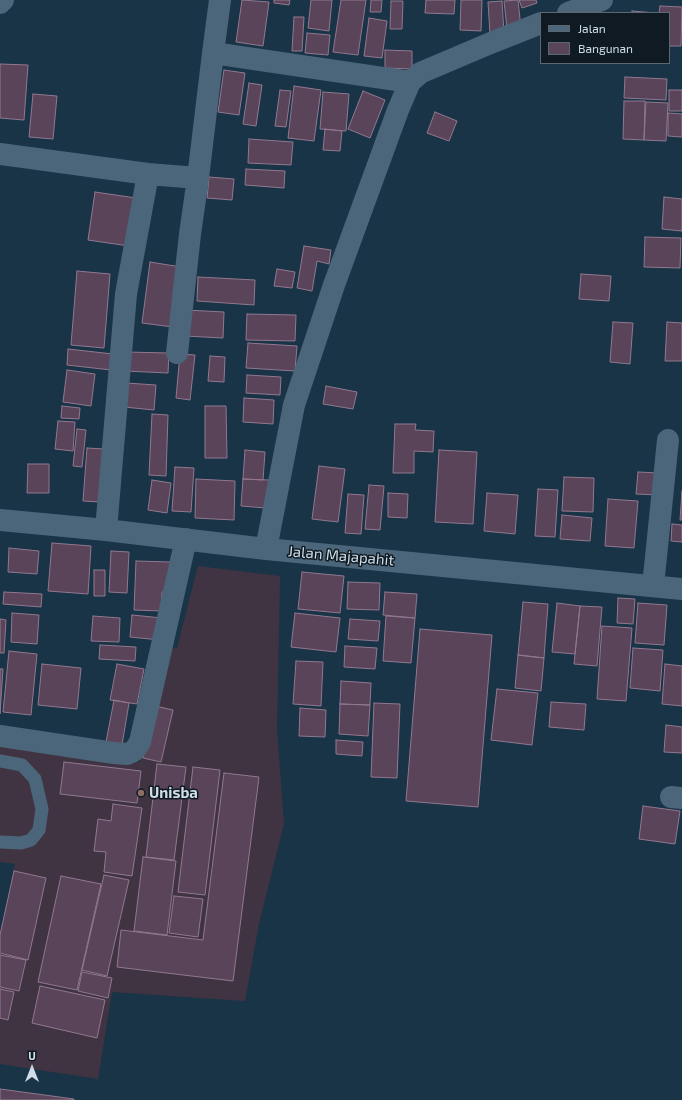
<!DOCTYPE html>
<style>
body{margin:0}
#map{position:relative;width:682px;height:1100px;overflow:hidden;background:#193446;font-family:"Exo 2",sans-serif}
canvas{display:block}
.legend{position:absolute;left:540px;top:12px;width:130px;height:52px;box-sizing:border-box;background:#0f1a22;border:1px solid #5b6871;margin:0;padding:5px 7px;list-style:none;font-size:12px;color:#cedde8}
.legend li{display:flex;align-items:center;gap:8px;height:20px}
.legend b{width:20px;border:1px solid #5b6871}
.north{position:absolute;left:12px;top:1048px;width:40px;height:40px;-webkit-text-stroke:3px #0f1a22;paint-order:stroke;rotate:0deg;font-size:11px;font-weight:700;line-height:16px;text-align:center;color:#cedde8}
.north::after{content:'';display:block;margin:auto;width:14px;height:18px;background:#cedde8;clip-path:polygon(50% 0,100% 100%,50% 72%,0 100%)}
</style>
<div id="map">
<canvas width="682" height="1100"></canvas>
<ul class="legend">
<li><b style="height:5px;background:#4b667a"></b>Jalan</li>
<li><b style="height:11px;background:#5a4459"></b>Bangunan</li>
</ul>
<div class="north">U</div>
</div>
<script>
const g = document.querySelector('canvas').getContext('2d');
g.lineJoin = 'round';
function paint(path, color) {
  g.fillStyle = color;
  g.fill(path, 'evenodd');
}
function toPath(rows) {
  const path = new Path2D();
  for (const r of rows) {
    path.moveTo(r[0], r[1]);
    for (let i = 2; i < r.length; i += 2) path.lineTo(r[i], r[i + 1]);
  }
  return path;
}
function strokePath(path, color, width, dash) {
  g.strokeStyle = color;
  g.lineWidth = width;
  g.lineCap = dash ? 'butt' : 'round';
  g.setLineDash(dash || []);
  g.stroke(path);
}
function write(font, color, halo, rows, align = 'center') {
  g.font = font + ' "Exo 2",sans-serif';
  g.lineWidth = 3;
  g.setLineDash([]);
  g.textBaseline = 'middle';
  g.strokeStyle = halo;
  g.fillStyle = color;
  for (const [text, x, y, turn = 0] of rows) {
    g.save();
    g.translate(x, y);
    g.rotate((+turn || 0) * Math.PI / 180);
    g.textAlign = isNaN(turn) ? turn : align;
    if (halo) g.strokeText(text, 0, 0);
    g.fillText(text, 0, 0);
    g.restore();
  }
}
const education = toPath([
 [198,566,280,576,277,730,284,824,259,924,245,1001,112,992,98,1079,0,1064,0,933,15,864,0,862,0,743,140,762,167,647,177,648]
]);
const building = toPath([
 [242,0,269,2,263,46,236,42,242,0],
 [274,0,290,0,289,5,274,3,274,0],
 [311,0,332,0,329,31,308,28,311,0],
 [341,0,366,0,358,55,333,52,341,0],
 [371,0,382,0,381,12,370,12,371,0],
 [426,0,455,0,454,14,425,13,426,0],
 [461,0,482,0,481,31,460,30,461,0],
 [518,0,521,28,507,29,504,1,518,0],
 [519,0,536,0,537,3,522,8,519,0],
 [391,1,403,1,402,29,390,29,391,1],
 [502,1,504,33,490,34,488,2,502,1],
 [660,6,682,7,681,46,669,46,669,13,659,13,660,6],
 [632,11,656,13,632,13,632,11],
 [294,17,304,17,302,51,292,51,294,17],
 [369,18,387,21,382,58,364,56,369,18],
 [307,33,330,35,328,55,305,53,307,33],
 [385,50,412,51,412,69,385,68,385,50],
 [0,64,28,65,24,120,0,118,0,64],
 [224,70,245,73,239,115,218,112,224,70],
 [625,77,667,79,666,100,624,98,625,77],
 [249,83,262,85,256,126,243,124,249,83],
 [294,86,321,90,314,141,288,138,294,86],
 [280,90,291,91,286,127,275,126,280,90],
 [669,90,682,90,682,111,669,111,669,90],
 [363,91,385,100,370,138,348,129,363,91],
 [323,92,349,94,346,131,320,129,323,92],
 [33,94,57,96,53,139,29,137,33,94],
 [624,101,645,101,644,140,623,139,624,101],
 [646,102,668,103,666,141,644,140,646,102],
 [435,112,457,121,449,141,427,133,435,112],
 [668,113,682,114,682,137,668,136,668,113],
 [325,129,342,131,340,151,323,150,325,129],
 [249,139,293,142,291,165,248,163,249,139],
 [246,169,285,171,284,188,245,185,246,169],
 [209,177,234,179,232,200,207,198,209,177],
 [95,192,136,198,129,246,88,240,95,192],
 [664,197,682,199,682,231,662,229,664,197],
 [645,237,681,238,680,268,644,267,645,237],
 [304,246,331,250,329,264,317,261,312,291,297,288,304,246],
 [150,262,181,267,173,327,142,323,150,262],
 [277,269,295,272,292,288,274,286,277,269],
 [77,271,110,274,104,348,71,345,77,271],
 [581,274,611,276,609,301,579,299,581,274],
 [198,277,255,280,254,305,197,301,198,277],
 [186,310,224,312,223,338,185,336,186,310],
 [247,314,296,315,295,341,246,340,247,314],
 [613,322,633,323,630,364,610,362,613,322],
 [667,322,682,323,682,361,665,361,667,322],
 [248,343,297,346,295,371,246,368,248,343],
 [68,349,113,354,111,370,67,365,68,349],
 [126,352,169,353,168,373,125,371,126,352],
 [180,354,195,355,190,400,176,398,180,354],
 [210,356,225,357,224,382,208,381,210,356],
 [67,370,95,374,91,406,63,402,67,370],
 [247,375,281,377,280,395,246,393,247,375],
 [126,383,156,385,154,410,124,407,126,383],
 [326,386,357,392,353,409,323,404,326,386],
 [244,398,274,400,273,424,243,422,244,398],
 [62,406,80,408,79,419,61,418,62,406],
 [205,406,226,406,227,458,205,458,205,406],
 [152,414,168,415,166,476,149,475,152,414],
 [58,421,75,422,73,451,55,449,58,421],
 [395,424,416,424,415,430,434,431,433,452,414,451,414,473,393,473,395,424],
 [77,429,86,430,82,467,73,466,77,429],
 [87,448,104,449,100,502,83,501,87,448],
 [245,450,265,452,263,480,243,479,245,450],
 [439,450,477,452,473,524,435,522,439,450],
 [28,464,49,464,49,493,27,493,28,464],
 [319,466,345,469,338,522,312,519,319,466],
 [175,467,194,468,191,512,172,511,175,467],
 [638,472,659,473,658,495,636,494,638,472],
 [564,477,594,478,593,512,562,511,564,477],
 [196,479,235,481,234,520,195,518,196,479],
 [243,479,269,480,266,508,241,506,243,479],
 [152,480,171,483,167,513,148,510,152,480],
 [369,485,384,486,380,530,365,529,369,485],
 [538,489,558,490,555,537,535,536,538,489],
 [682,491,682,520,680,520,682,491],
 [388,493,408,494,407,518,388,517,388,493],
 [487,493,518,495,515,534,484,531,487,493],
 [348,494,364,495,361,534,345,533,348,494],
 [608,499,638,501,634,548,605,546,608,499],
 [562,515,592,518,590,541,560,539,562,515],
 [672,524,682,525,682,542,671,541,672,524],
 [52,543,91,546,88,594,48,591,52,543],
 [9,548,39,551,37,574,8,572,9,548],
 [111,551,129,552,127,593,109,592,111,551],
 [136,561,170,562,169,592,162,592,161,611,134,610,136,561],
 [94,570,105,570,105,596,94,596,94,570],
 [302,572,344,576,340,613,298,609,302,572],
 [348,582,380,583,379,610,347,609,348,582],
 [4,592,42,594,41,607,3,604,4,592],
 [385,592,417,594,415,618,383,615,385,592],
 [618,598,635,599,633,624,617,623,618,598],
 [523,602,548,604,544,658,518,655,523,602],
 [557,603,580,606,575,654,552,652,557,603],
 [638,603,667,605,664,645,635,643,638,603],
 [580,606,602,607,597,666,574,664,580,606],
 [12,613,39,615,37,644,11,642,12,613],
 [295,613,340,618,336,652,291,647,295,613],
 [132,615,162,618,160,640,130,637,132,615],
 [93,616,120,618,119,642,91,641,93,616],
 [386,616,415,618,411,663,383,661,386,616],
 [0,619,6,620,4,653,0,653,0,619],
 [350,619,380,621,378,641,348,639,350,619],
 [602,626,632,628,626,701,597,699,602,626],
 [420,629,492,635,478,807,406,801,420,629],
 [100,645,136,647,135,661,99,659,100,645],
 [345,646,377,648,375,669,344,667,345,646],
 [633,648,663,650,660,691,630,688,633,648],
 [9,651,37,654,31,715,3,712,9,651],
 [518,655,544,658,541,691,515,688,518,655],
 [296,661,323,662,321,706,293,704,296,661],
 [42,664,81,668,77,709,38,705,42,664],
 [117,664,144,669,137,704,110,700,117,664],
 [665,664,682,666,682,706,662,704,665,664],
 [0,669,3,669,0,714,0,669],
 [341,681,371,683,370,705,340,704,341,681],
 [497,689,538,693,532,745,491,740,497,689],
 [114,700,129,703,122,745,106,742,114,700],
 [551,702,586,704,584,730,549,727,551,702],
 [374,703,400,704,397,778,371,777,374,703],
 [340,704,370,705,368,736,339,734,340,704],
 [155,706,173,710,161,762,143,758,155,706],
 [300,708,326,710,325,737,299,736,300,708],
 [666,725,682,727,682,753,664,752,666,725],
 [336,740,363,742,362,756,336,754,336,740],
 [64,762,141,771,137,803,60,794,64,762],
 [157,764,186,767,174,860,146,857,157,764],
 [193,767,220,770,205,895,178,892,193,767],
 [224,773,259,777,233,981,117,967,121,930,203,940,224,773],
 [113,804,142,808,132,876,104,872,106,852,94,851,98,819,111,821,113,804],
 [643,806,680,811,675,844,639,839,643,806],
 [143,857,176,861,167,935,134,931,143,857],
 [14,871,46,878,28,960,0,953,0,935,14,871],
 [104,875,129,880,107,976,82,970,104,875],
 [61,876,101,884,77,990,38,982,61,876],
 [174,896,203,899,198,937,169,933,174,896],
 [0,955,26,960,19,991,0,987,0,955],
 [82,972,112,978,108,998,78,991,82,972],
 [40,986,105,1000,97,1038,32,1023,40,986],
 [0,989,14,992,8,1020,0,1018,0,989],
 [0,1089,74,1099,74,1100,0,1100,0,1089]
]);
const lane = toPath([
 [0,761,22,765,35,779,42,809,39,830,31,840,21,843,0,842]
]);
const street = toPath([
 [0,3,3,0],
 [568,13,602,0],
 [213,53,410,82,420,73,493,42,541,23],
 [0,154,148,174,198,178,213,53,220,0],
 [177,353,190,234,198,178],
 [0,520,106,530,266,549,682,589],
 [106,530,126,294,148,174],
 [266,549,294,405,334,285,398,110,410,82],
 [653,586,668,440],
 [0,736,114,753,127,754,134,751,140,742,186,539],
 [671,797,682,798]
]);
const markers = [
 [141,793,4,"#8d6e63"]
];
const streetNames = [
 ["Jalan Majapahit",341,556,5]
];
const poiNames = [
 ["Unisba",149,793]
];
paint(education, '#403442');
paint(building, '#5a4459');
strokePath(building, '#917890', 1);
strokePath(lane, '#4b667a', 13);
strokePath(street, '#4b667a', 22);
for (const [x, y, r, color] of markers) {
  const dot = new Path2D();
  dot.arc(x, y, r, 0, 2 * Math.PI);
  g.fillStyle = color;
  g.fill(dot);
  strokePath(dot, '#0f1a22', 1.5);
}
write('15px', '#cedde8', '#0f1a22', streetNames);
write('bold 15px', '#cedde8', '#0f1a22', poiNames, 'left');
</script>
